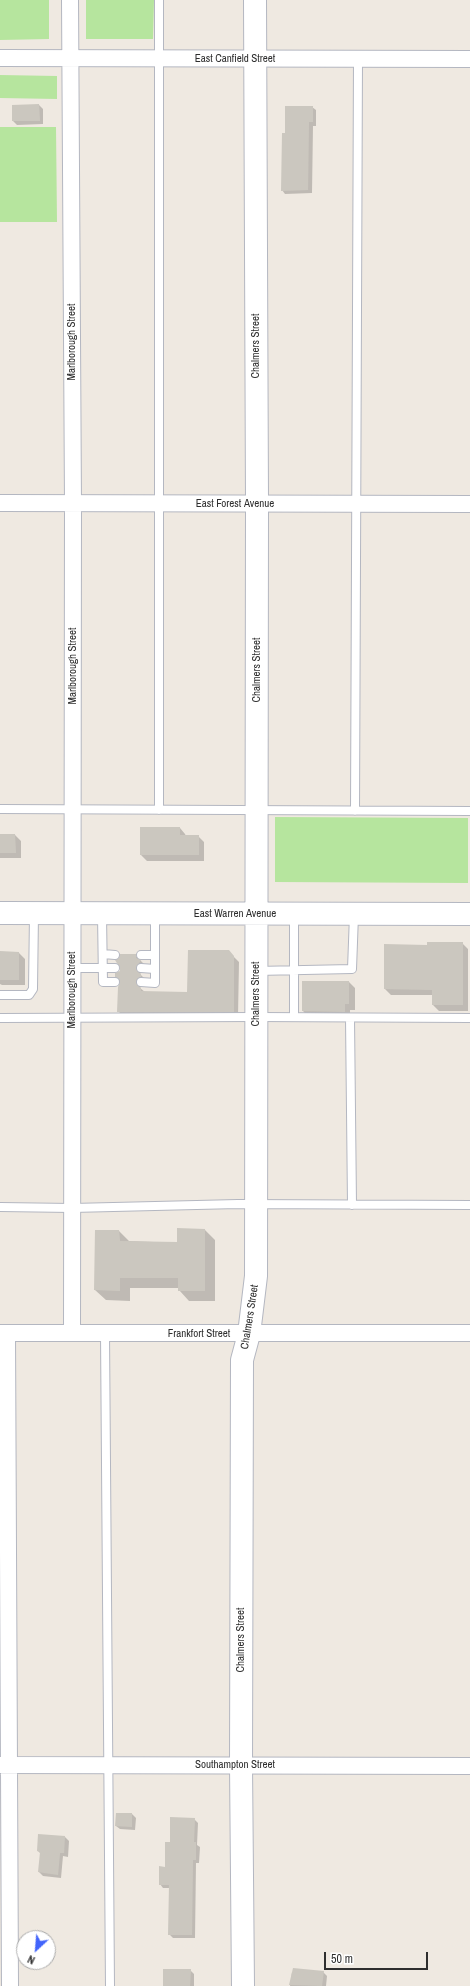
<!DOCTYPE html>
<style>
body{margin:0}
#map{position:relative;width:470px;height:1986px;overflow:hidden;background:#efe9e1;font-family:"Archivo Narrow",sans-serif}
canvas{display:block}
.north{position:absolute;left:16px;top:1930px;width:40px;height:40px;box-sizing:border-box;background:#fff;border:1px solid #ababab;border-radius:50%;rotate:206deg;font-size:11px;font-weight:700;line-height:16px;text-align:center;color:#2e2e2e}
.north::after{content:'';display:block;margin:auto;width:14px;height:18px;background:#4264fb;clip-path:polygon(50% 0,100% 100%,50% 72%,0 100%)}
.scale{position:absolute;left:324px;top:1952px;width:104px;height:18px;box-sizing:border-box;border:2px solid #2e2e2e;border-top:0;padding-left:5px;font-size:12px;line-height:14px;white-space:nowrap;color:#2e2e2e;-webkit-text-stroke:3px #fff;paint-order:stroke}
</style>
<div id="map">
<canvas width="470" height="1986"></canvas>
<div class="north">N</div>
<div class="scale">50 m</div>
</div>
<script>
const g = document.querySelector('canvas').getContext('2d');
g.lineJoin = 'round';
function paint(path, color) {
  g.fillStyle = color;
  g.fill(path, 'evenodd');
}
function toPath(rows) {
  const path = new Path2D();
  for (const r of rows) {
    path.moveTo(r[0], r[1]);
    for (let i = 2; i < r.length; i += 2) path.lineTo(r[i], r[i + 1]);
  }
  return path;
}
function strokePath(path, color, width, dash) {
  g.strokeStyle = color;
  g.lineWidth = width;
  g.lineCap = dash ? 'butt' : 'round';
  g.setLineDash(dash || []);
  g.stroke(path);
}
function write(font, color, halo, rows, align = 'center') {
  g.font = font + ' "Archivo Narrow",sans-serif';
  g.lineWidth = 3;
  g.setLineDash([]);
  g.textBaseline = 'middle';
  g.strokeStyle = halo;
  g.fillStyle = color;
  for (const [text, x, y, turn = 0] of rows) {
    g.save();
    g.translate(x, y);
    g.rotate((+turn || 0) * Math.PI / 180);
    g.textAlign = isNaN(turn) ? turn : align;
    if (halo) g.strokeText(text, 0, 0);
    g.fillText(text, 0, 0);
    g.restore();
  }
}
const green = toPath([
 [0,0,49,0,49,39,0,40],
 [86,0,154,0,153,39,86,39],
 [0,75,57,76,57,99,0,98],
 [0,127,56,127,57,222,0,222],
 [275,817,468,818,468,883,275,882]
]);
const shadow = toPath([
 [39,105,43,109,43,124,17,125,13,121],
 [312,107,316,110,316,126,313,126,312,193,285,194,282,190,286,133],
 [180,828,185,834,186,836,198,836,204,842,204,861,147,861,141,855],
 [0,835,15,835,21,841,21,858,0,858],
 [462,943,468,949,468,1011,439,1011,433,1005,433,995,391,995,385,989],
 [228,951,239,962,238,1016,123,1016,118,1011,122,982,120,972,135,955,146,966,140,974,146,980,140,988,145,992,188,993],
 [0,953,19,953,25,959,25,985,2,985,0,984],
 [349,982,355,988,355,1010,350,1010,350,1017,309,1017,303,1011],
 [205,1230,215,1240,215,1301,189,1301,179,1290,179,1288,130,1288,130,1301,106,1300,95,1290,119,1231,129,1241,178,1243],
 [132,1814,136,1818,135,1830,120,1829,116,1826],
 [194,1819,198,1823,197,1845,200,1847,199,1863,196,1863,195,1938,173,1938,169,1934,170,1888,163,1888,160,1884,166,1868,171,1843],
 [65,1837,69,1841,68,1857,63,1856,61,1878,43,1876,39,1872,41,1854,38,1851],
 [190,1970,194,1974,194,1986,164,1986],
 [292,1972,323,1972,327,1976,326,1986,290,1986]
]);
const building = toPath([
 [39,104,40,121,12,121,12,105],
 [285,106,313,106,313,122,309,122,308,190,281,191,282,133,285,133],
 [140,827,180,827,180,835,199,835,199,855,140,855],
 [0,834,15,834,16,853,0,853],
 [427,942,463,942,463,1005,432,1005,432,990,384,989,384,944,427,945],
 [188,950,229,950,234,956,234,1012,117,1012,118,987,120,982,115,977,115,973,120,971,120,968,115,960,119,958,120,954,136,954,136,958,141,960,136,968,138,972,141,974,141,977,137,979,136,982,138,986,141,988,141,991,187,992],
 [0,951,19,952,19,980,0,980],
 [302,981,349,981,349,1004,345,1004,345,1012,302,1011],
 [177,1228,205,1229,205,1291,178,1291,178,1278,120,1278,120,1291,94,1290,95,1230,119,1230,120,1241,177,1242],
 [116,1813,132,1813,132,1827,115,1826],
 [170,1817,195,1818,194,1842,196,1842,196,1860,193,1860,192,1935,168,1935,169,1885,159,1885,159,1866,165,1867,165,1842,170,1842],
 [38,1834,65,1836,64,1853,60,1853,58,1875,38,1872,40,1852,37,1851],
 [293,1968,324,1971,322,1986,289,1985],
 [163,1969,191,1969,190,1986,163,1986]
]);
const lane = toPath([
 [0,809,470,811],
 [159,810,159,0],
 [355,811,358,59],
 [102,915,103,982,115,982],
 [103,954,115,955],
 [141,955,155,955],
 [72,968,115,968],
 [141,968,155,969],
 [256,971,352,969,354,915],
 [141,982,155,983,155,914],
 [0,995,29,995,33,989,34,914],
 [294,1017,294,915],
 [0,1018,256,1017,470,1018],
 [350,1018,352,1205],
 [0,1207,72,1208,238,1204,470,1205],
 [105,1333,110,1986]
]);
const street = toPath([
 [70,0,73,504,72,1333],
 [0,58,470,59],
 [0,503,470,504],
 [0,1333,470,1333],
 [7,1333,10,1986],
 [0,1765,470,1766]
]);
const secondary = toPath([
 [0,913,470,914],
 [243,1986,241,1765,242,1360,249,1334,256,1276,257,504,255,0]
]);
const streetNames = [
 ["East Canfield Street",235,59],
 ["Marlborough Street",72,342,-90],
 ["Chalmers Street",256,346,-90],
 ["East Forest Avenue",235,504],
 ["Marlborough Street",73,666,-90],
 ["Chalmers Street",257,670,-90],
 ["East Warren Avenue",235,914],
 ["Marlborough Street",72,990,-90],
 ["Chalmers Street",256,994,-90],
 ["Chalmers Street",250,1317,-81],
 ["Frankfort Street",199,1334],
 ["Chalmers Street",241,1640,-90],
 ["Southampton Street",235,1765]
];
paint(green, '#b6e59e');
paint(shadow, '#0003');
paint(building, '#cbc7bf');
strokePath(lane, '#b4b7c1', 10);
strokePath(street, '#b4b7c1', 18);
strokePath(secondary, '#b4b7c1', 24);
strokePath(lane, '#fff', 8);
strokePath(street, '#fff', 16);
strokePath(secondary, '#fff', 22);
write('11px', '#2e2e2e', '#fff', streetNames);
</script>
